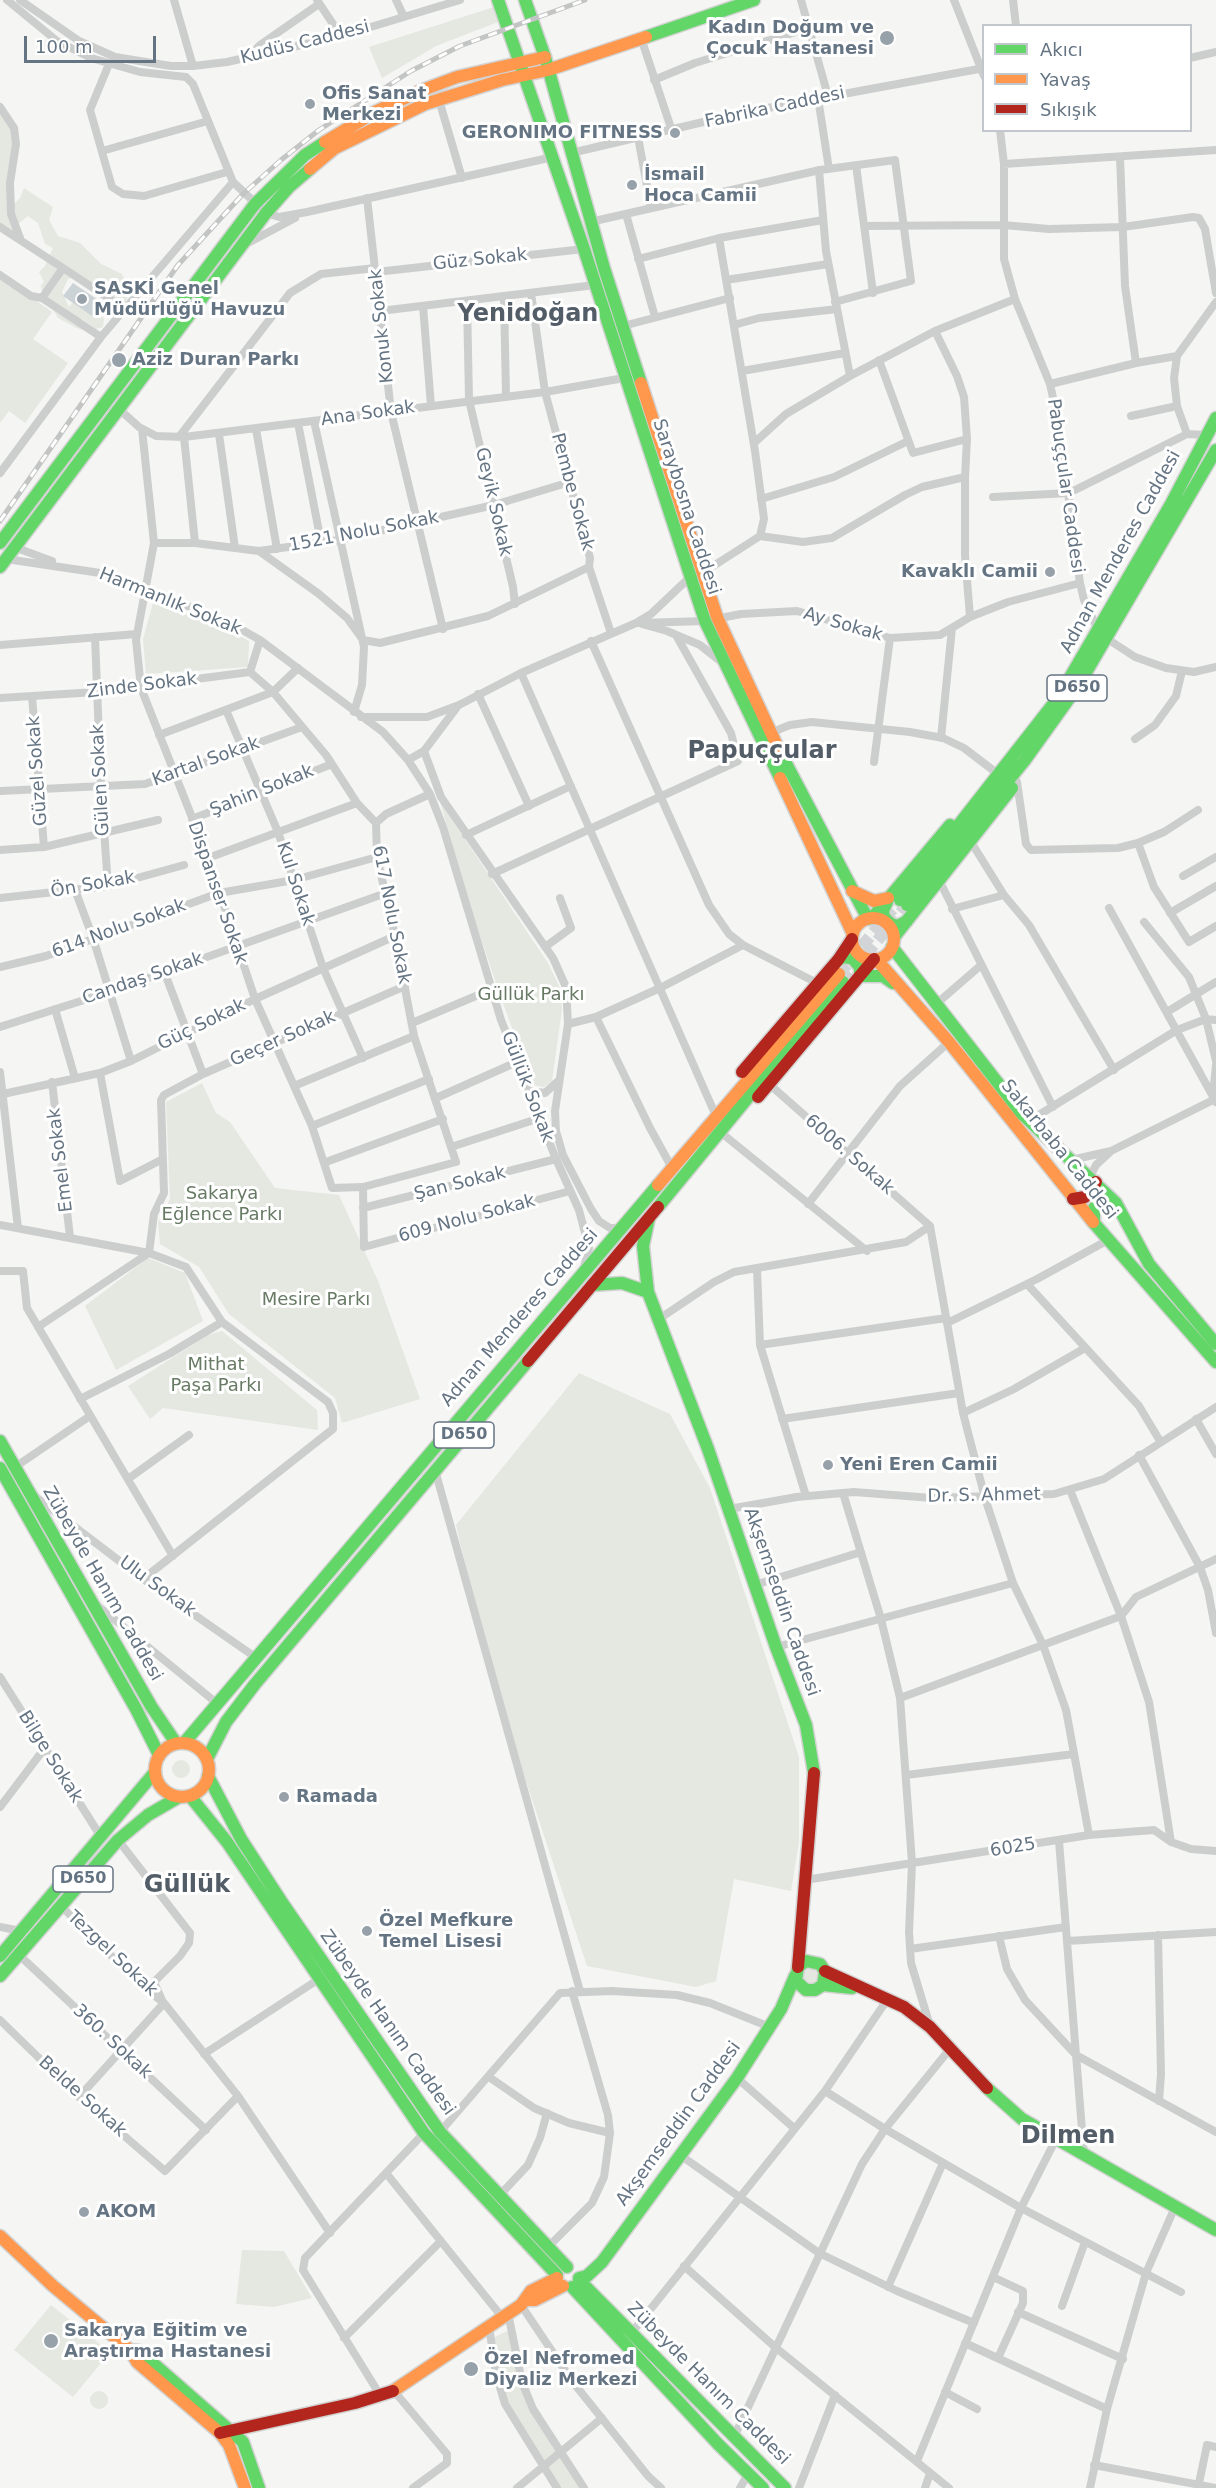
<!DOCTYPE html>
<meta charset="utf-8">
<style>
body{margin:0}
#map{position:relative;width:1216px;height:2488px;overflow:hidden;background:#f5f5f3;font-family:"DejaVu Sans",sans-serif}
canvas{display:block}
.legend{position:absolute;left:982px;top:24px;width:210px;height:108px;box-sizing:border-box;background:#fff;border:2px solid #c1c7cd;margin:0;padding:8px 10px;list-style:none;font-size:18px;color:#657483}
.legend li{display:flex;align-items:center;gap:12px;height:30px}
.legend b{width:30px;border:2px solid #c1c7cd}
.scale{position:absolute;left:24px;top:36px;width:132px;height:27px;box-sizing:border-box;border:3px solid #657483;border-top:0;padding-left:8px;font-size:18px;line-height:21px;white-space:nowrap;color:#657483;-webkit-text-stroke:4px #fff;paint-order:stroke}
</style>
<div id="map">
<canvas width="1216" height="2488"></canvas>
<ul class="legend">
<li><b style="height:8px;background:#63d668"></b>Akıcı</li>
<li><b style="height:8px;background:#ff974d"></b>Yavaş</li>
<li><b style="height:8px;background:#b3261e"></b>Sıkışık</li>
</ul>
<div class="scale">100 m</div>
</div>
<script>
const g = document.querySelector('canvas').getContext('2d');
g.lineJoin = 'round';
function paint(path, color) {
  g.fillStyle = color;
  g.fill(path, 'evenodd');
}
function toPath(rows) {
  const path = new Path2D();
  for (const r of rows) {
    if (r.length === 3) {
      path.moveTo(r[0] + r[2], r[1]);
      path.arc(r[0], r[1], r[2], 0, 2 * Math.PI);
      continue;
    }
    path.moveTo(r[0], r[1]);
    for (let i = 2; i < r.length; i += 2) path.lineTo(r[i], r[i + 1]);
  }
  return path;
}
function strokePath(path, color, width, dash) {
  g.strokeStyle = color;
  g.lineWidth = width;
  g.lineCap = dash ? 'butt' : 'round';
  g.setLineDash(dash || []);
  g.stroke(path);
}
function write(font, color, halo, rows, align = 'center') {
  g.font = font + ' "DejaVu Sans",sans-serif';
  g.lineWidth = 6;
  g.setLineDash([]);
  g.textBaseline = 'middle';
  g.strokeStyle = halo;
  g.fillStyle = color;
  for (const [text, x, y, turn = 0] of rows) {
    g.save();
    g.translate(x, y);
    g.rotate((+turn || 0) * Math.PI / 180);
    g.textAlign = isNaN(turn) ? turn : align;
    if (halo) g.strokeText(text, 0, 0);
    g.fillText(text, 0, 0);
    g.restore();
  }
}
const green = toPath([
 [494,7,498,22,436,46,382,78,369,47],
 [0,107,14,128,12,206,20,198,24,188,53,207,49,220,58,236,80,243,101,264,122,274,130,291,125,304,109,303,79,276,68,279,62,292,69,307,72,303,84,303,98,310,104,319,103,327,96,329,82,319,83,330,77,328,58,318,42,291,41,285,44,282,39,272,45,266,53,248,45,244,38,223,28,216,18,224,20,238,0,227],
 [0,275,52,312,33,339,68,363,25,423,9,411,0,423],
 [153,603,216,623,249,641,248,667,146,674,143,639],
 [440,802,548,963,560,988,562,1009,552,1081,544,1087,533,1085,500,995,474,918],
 [202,1083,216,1113,230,1122,275,1188,339,1195,378,1281,420,1399,342,1423,335,1398,229,1314,199,1267,160,1244,158,1223,170,1199,166,1102],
 [148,1258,185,1273,203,1321,116,1370,85,1306],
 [222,1331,317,1410,318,1430,163,1408,150,1419,128,1386,208,1335],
 [579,1373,670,1414,710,1488,799,1757,799,1842,791,1891,734,1879,716,1981,696,1987,587,1966,492,1678,456,1525],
 [181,1769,9],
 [811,1977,8],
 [242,2250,284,2251,312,2298,274,2307,236,2304],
 [51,2305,110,2352,73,2397,14,2350],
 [509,2330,522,2382,584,2488,557,2488,505,2404,493,2338],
 [99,2400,9]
]);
const water = toPath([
 [73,283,101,302,92,316,63,296]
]);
const primaryTunnel = toPath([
 [839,974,900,900],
 [843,982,907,905]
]);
const street = toPath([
 [7,0,57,41,91,58,140,72,186,77,193,84,233,182,266,213,279,217,307,212,553,157],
 [20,0,79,41,115,57,171,66,193,66,227,62,341,36,460,0],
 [174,0,193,66],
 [317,0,341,36],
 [396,0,404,17],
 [801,0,828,96],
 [954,0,984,76],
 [1013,0,1016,26],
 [641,38,672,131],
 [250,56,260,45,319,4],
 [1190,58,1216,52],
 [109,64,90,110,112,187,123,194,144,196,227,172],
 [654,80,695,63,809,28],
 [818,98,829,169],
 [439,100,462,178],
 [0,107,14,128,16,144,10,183,11,214,20,238],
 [1000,130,1004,164,1004,259,1015,299,1050,384,1059,425,1080,583,1084,600,1098,630],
 [638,137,651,208],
 [102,151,208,121],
 [571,153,746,112,984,68],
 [1120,157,1125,286,1136,363],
 [1004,164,1216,150],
 [856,165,873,293],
 [819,170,826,251,850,376],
 [367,198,391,412,443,629],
 [626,214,655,317],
 [590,222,820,170,895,160,911,281,835,302],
 [864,226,1003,225,1049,229,1123,227,1193,217,1199,218,1205,229,1216,293],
 [0,227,63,268],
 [246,244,295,218],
 [638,259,719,238,823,220],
 [376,272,584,249],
 [0,275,31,296,42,298],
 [726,280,828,264],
 [504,296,506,396],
 [467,301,469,400,513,587,515,604],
 [423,306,431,406],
 [380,311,595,285],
 [734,325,759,318,837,309],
 [623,326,730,298],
 [935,331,957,376,964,397,967,439,965,477,965,555,970,617],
 [101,337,42,298,63,268,125,309],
 [879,360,913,453,967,439],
 [742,371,845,353],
 [1050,384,1136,363,1177,356],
 [120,410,139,427,156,436,184,437,545,392,624,378],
 [1131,416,1177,406],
 [314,421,364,647,362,685,354,712],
 [298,423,321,542],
 [142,429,154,543,136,640,141,688,208,858,255,999,312,1126,332,1188,363,1187,456,1162,414,1036,395,936,377,857,376,823,357,803,326,755,273,692,250,672],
 [256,429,277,549],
 [219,434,235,548],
 [1187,434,1177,406,1174,378,1177,356,1216,302],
 [179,437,290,293,321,274,375,268],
 [184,437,195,543],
 [754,443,786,414,850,376,935,331,1015,299],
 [0,473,101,337,233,182],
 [993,497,1069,493,1187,434,1207,435],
 [761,499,834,477,908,441],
 [760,536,803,542,832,538,905,495,922,487,965,477],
 [154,543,195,543,259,551,339,540,494,505,570,482],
 [14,547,52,561],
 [259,551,319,594,347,618,363,640,380,643,488,616,589,567,590,558,545,392,531,293],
 [6,559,107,574,228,622,260,640,383,732,408,760,424,751,457,707],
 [589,567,611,633],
 [639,623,705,621,741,614,797,611,890,638,940,635,970,617,1008,602,1080,583],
 [642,624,667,631,700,645,724,664],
 [95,637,101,787,108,886],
 [1106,638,1135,657,1166,668,1194,672,1216,667],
 [591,641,709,905,729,934,743,945,817,983],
 [0,645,137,634],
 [521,673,716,1116],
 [478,694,529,806],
 [32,696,44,847],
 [0,698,96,692,250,672,260,640],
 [226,710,278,832,323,968,363,1058],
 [361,717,427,717,459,705,521,673,636,623,651,614,689,578,704,572,760,536,764,519,755,451,719,238],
 [770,733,790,725,812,722,910,732,943,738,964,748,998,774],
 [159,735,273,692,298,668],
 [941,738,952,628],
 [1135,739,1155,725,1176,696,1182,671],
 [424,751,441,797,553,958,566,987,568,1024,555,1111,556,1131,563,1155,591,1209,599,1221,610,1228,621,1228],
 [408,760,430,794,443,827,501,1020,556,1159,579,1210,589,1248,584,1267],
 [874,762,890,638],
 [1017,782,1026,844,1031,850,1118,848,1138,843,1164,832,1198,810],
 [0,791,145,784,302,727],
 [192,819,332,764],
 [376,823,386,814,430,794],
 [466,835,571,786],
 [971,842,1004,895,1029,925,1114,1070],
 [1138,843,1154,887,1189,942,1216,926],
 [0,850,44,847,158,820],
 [208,858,357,803],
 [492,874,738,761,731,733,676,635],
 [1183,876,1216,857],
 [940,882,1053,1107],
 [75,890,93,938,131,1061],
 [0,898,108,886,184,865],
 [1109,908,1216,1102],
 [952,909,1004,895],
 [1170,913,1216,886],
 [1144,922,1189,977,1206,1019,1216,1061],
 [545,947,571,928,560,898],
 [0,967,46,956,219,893,294,880,377,857],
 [164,971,203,1074],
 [935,1005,980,966],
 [55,1009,75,1078],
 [1167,1012,1216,982],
 [596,1017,650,1128,672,1168],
 [412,1023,490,990],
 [568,1024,596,1017,660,988,743,945],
 [0,1027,109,992,386,893],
 [0,1072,18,1228],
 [100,1073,120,1181,161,1160],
 [52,1082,70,1237],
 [769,1084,930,1226],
 [294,1086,414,1036],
 [530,1091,545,1093,557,1082],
 [3,1094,100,1073,131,1061,255,999,395,936],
 [1213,1094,1216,1065],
 [436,1098,517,1062],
 [1029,1121,1177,1030,1206,1019,1216,1020],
 [312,1126,429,1079],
 [719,1131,867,1251],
 [451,1147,540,1118],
 [1071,1160,1111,1151,1215,1099],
 [326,1162,443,1119],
 [1090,1177,1096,1165,1110,1152],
 [363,1187,364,1247,570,1191],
 [808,1204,900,1086,949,1042],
 [363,1208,556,1159],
 [0,1225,149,1253,186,1267,222,1322],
 [930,1226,963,1413,985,1498,1013,1583,1043,1645,1066,1710,1089,1835],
 [757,1269,760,1345,806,1496],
 [0,1271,23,1271,27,1308,173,1556],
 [1027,1284,1139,1406,1160,1441],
 [659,1319,714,1282,734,1272,906,1242,930,1226],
 [947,1323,1037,1279,1110,1239],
 [38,1327,149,1253,154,1214,164,1193,161,1100,164,1095,203,1074,405,986],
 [760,1345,946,1318],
 [80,1399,169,1354,222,1322,328,1402,333,1413,333,1429,143,1579],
 [963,1413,1014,1389,1085,1348],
 [782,1419,959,1393],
 [1196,1419,1216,1454],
 [1139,1455,1200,1567,1208,1590,1216,1633],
 [15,1467,90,1416],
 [435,1470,580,1991],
 [128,1479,189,1435],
 [1070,1490,1121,1616,1149,1702,1171,1842],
 [843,1493,881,1619,900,1698,912,1863,909,1932,911,1963,930,2026],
 [33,1495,143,1579,258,1659],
 [729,1509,797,1497,854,1492,932,1498,1054,1494,1104,1479,1216,1407],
 [755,1585,861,1552],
 [98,1606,219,1705],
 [776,1647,1013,1583],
 [0,1677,101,1837],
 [900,1698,1121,1616,1136,1597,1216,1559],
 [906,1775,1074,1754],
 [0,1807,44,1749],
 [118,1840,190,1933,189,1943,180,1956,154,1982,162,2000],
 [1059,1841,1084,2155],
 [805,1880,1089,1835,1154,1830,1171,1842,1191,1849,1216,1851],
 [60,1905,140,1984,164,2003,238,2096,330,2233],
 [0,1927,21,1931],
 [1158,1935,1161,2074,1159,2101],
 [999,1936,1007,1969,1025,2000,1076,2055,1216,2132],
 [1067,1941,1216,1932],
 [910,1949,1066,1927],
 [18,1954,206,2130],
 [0,2020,79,2097,165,2171,238,2096],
 [204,2054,319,1979],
 [489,2077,534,2108,569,2123,610,2133],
 [737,2078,794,2128],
 [825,2091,885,2129,1021,2208,1181,2292],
 [79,2097,164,2003],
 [440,2132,560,1993,612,1991,677,1995,710,2003,770,2027],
 [680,2155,819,2253,897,2291,974,2323],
 [386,2173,502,2317],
 [499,2196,528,2165,540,2138,547,2113],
 [547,2248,592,2203,604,2177,610,2133,608,2115,572,1991],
 [684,2266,775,2347,949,2488],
 [993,2277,1023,2291,1023,2303,998,2358],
 [888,2287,943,2163],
 [521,2305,572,2381,648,2476,661,2488],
 [1062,2306,1085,2242],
 [1018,2312,1123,2359],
 [508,2313,522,2382,533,2409,584,2488],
 [489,2326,496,2374,505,2404,557,2488],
 [633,2331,825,2091,887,2000],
 [344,2338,441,2241],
 [965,2343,1107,2409],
 [394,2391,447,2454,447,2463,413,2488],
 [945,2392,977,2409],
 [380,2395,303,2270,305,2258,424,2133],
 [735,2435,862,2164,885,2129,949,2050],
 [917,2461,1021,2208,1056,2139],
 [1094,2465,1216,2488],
 [517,2488,602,2418],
 [740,2488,748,2474],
 [799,2488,835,2395],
 [925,2488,930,2473],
 [1090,2488,1107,2409,1146,2273,1175,2207],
 [1198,2488,1207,2445,1216,2447]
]);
const fast = toPath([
 [498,0,584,249,705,621,780,778],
 [525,0,545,57,604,268,641,383],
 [646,37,754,0],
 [0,543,255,204,305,155,325,142],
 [0,567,266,213,289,187,310,169],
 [780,752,868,919],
 [900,900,1058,698,1171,504,1216,418],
 [887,902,883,911,884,917,891,924,898,926,907,921],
 [907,905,1025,760,1078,686,1216,450],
 [872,918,950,825],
 [894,937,1012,788],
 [892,947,1022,1114,1116,1203,1149,1264,1216,1344],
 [838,960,844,957,853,959,860,967,860,976],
 [860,976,883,976,893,983],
 [658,1207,843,982],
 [649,1218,643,1246,648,1292,708,1449,776,1647,806,1725,814,1773],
 [1093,1222,1216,1362],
 [1094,1222,1094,1208,1103,1201,1116,1203],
 [592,1285,622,1283,648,1292],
 [0,1441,151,1706,176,1743],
 [0,1468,136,1709,159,1755],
 [184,1743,658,1185],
 [207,1759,226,1722,255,1684,528,1361],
 [208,1776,241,1839,283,1904,440,2132,567,2267],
 [190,1796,227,1842,424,2133,557,2275],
 [0,1956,155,1772],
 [0,1976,118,1840,148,1815,179,1797],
 [823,1985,825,1971,820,1964,806,1961,798,1967,796,1981,806,1990,815,1990,823,1985,852,1988],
 [987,2088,1022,2119,1216,2230],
 [579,2278,587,2276,602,2262,737,2078,781,2009,795,1976],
 [579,2280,785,2488],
 [572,2287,718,2444,763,2488],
 [130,2350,139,2351,243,2442,259,2488]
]);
const slow = toPath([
 [325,142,375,112,420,91,457,77,545,57],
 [310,169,335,148,425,104,502,80,548,70,646,37],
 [641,383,717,617,780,752],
 [780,778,853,934],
 [852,891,874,901,888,898],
 [873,939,21],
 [876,959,949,1042,1093,1222],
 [658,1185,839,974],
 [182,1770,27],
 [0,2236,53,2286,130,2350,137,2362,220,2433,229,2445,245,2488],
 [526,2300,535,2300,563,2286],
 [393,2391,521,2305,531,2291,557,2278]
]);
const jam = toPath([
 [742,1072,838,960,852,939],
 [758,1097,874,959],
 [1073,1199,1085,1197,1096,1182],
 [528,1361,658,1207],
 [798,1967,814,1773],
 [825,1971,904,2007,930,2027,987,2088],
 [220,2433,355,2403,393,2391]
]);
const rail = toPath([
 [0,521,178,265,243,194,281,160,319,130,411,71,460,46,585,0]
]);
const markers = [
 [887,38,8,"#97a1aa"],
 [310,104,6,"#97a1aa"],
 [675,133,6,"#97a1aa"],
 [632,185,6,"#97a1aa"],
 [82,299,6,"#97a1aa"],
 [119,360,8,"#97a1aa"],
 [1050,572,6,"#97a1aa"],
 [828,1465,6,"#97a1aa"],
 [284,1797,6,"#97a1aa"],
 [367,1931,6,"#97a1aa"],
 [84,2212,6,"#97a1aa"],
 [51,2341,8,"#97a1aa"],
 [471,2369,8,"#97a1aa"]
];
const shields = [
 [1077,688,60],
 [464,1435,60],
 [83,1879,60]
];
const shieldNames = [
 ["D650",1077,688],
 ["D650",464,1435],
 ["D650",83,1879]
];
const poiNames = [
 ["Kadın Doğum ve",874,28,"right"],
 ["Çocuk Hastanesi",874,49,"right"],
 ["Ofis Sanat",322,94],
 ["Merkezi",322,115],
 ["GERONIMO FITNESS",663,133,"right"],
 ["İsmail",644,175],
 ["Hoca Camii",644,196],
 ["SASKİ Genel",94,289],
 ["Müdürlüğü Havuzu",94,310],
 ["Aziz Duran Parkı",132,360],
 ["Kavaklı Camii",1038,572,"right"],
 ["Yeni Eren Camii",840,1465],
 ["Ramada",296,1797],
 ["Özel Mefkure",379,1921],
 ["Temel Lisesi",379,1942],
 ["AKOM",96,2212],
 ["Sakarya Eğitim ve",64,2331],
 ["Araştırma Hastanesi",64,2352],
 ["Özel Nefromed",484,2359],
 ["Diyaliz Merkezi",484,2380]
];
const streetNames = [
 ["Kudüs Caddesi",305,43,-14],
 ["Fabrika Caddesi",775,108,-12],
 ["Güz Sokak",480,260,-6],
 ["Konuk Sokak",382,326,-96],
 ["Ana Sokak",368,414,-8],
 ["Pabuççular Caddesi",1065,486,82],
 ["Pembe Sokak",572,492,75],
 ["Geyik Sokak",493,502,77],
 ["Saraybosna Caddesi",686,507,72],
 ["1521 Nolu Sokak",364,532,-11],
 ["Adnan Menderes Caddesi",1121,552,-61],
 ["Harmanlık Sokak",170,602,22],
 ["Ay Sokak",843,625,16],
 ["Zinde Sokak",142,686,-7],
 ["Kartal Sokak",206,762,-20],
 ["Güzel Sokak",38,771,-94],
 ["Gülen Sokak",101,780,-93],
 ["Şahin Sokak",262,791,-22],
 ["Kul Sokak",295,884,72],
 ["Ön Sokak",93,885,-10],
 ["Dispanser Sokak",217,893,71],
 ["617 Nolu Sokak",391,915,79],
 ["614 Nolu Sokak",119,929,-20],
 ["Candaş Sokak",143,979,-19],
 ["Güç Sokak",202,1025,-26],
 ["Geçer Sokak",283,1039,-24],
 ["Güllük Sokak",527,1087,69],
 ["Sakarbaba Caddesi",1059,1150,51],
 ["6006. Sokak",849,1155,41],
 ["Emel Sokak",61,1160,-97],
 ["Şan Sokak",460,1184,-14],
 ["609 Nolu Sokak",467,1219,-15],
 ["Adnan Menderes Caddesi",520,1318,-49],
 ["Dr. S. Ahmet",984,1496,-1],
 ["Zübeyde Hanım Caddesi",102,1584,60],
 ["Ulu Sokak",157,1587,36],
 ["Akşemseddin Caddesi",781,1602,71],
 ["Bilge Sokak",50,1757,58],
 ["6025",1013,1848,-9],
 ["Tezgel Sokak",112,1954,43],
 ["Zübeyde Hanım Caddesi",387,2023,55],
 ["360. Sokak",112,2042,43],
 ["Belde Sokak",82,2097,42],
 ["Akşemseddin Caddesi",679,2124,-54],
 ["Zübeyde Hanım Caddesi",708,2384,45]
];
const parkNames = [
 ["Güllük Parkı",531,995],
 ["Sakarya",222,1194],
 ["Eğlence Parkı",222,1215],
 ["Mesire Parkı",316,1300],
 ["Mithat",216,1365],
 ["Paşa Parkı",216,1386]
];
const districtNames = [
 ["Yenidoğan",528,315],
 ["Papuççular",762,752],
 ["Güllük",187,1886],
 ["Dilmen",1068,2137]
];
paint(green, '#e4e8e1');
paint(water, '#ccd3d6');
strokePath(primaryTunnel, '#d1d5d7', 12, [12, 6]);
strokePath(fast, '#d2d3d2', 15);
strokePath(slow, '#d2d3d2', 15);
strokePath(jam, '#d2d3d2', 15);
strokePath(street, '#cccece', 8);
strokePath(fast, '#63d668', 12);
strokePath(slow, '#ff974d', 12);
strokePath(jam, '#b3261e', 12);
strokePath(rail, '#c3c4c4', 5);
strokePath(rail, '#fff', 3, [9]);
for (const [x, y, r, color] of markers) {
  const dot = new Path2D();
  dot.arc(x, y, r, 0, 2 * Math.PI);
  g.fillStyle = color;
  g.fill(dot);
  strokePath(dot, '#fff', 2);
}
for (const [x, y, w] of shields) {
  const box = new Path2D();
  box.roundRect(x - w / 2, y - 13, w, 26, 4.5);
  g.fillStyle = '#fff';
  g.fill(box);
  strokePath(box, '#657483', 1.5);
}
write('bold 16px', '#657483', null, shieldNames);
write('bold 18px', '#657483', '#fff', poiNames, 'left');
write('18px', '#657483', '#fff', streetNames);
write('18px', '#677a64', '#fff', parkNames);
write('bold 24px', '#535d68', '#fff', districtNames);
</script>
